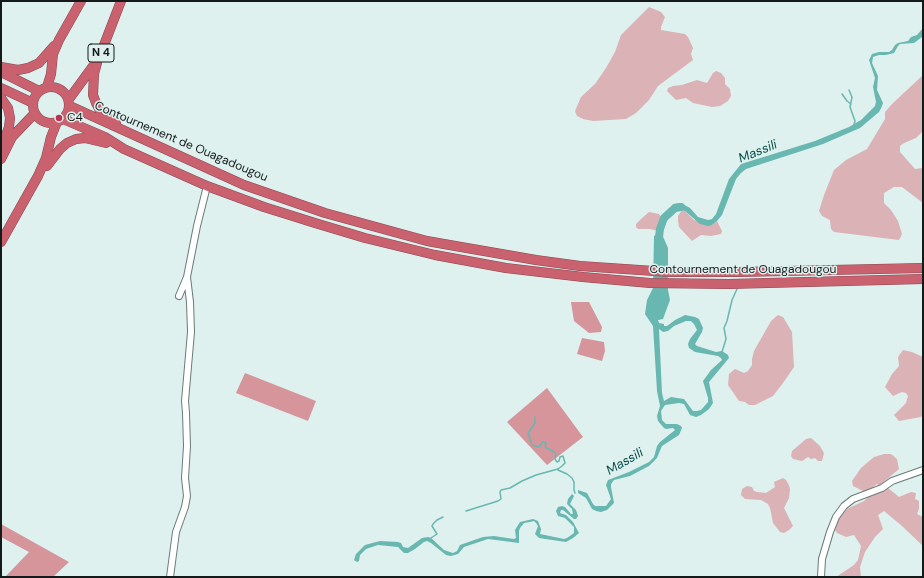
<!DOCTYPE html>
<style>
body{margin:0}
#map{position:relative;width:924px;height:578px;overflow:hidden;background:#def1ef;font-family:"DM Sans",sans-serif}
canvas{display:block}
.frame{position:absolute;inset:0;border:2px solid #141a1a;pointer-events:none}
</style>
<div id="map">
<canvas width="924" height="578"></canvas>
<div class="frame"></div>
</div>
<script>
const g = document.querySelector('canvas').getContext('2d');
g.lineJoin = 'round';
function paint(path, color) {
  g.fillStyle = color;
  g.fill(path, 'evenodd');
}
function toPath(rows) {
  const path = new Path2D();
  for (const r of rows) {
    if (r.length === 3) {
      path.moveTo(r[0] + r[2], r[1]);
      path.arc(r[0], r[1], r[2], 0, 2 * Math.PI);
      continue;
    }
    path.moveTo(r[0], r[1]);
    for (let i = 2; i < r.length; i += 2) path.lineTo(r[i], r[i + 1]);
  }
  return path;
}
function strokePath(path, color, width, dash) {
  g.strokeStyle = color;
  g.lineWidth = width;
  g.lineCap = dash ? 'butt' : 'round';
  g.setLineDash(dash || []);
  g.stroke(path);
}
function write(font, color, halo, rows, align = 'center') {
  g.font = font + ' "DM Sans",sans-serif';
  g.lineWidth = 3;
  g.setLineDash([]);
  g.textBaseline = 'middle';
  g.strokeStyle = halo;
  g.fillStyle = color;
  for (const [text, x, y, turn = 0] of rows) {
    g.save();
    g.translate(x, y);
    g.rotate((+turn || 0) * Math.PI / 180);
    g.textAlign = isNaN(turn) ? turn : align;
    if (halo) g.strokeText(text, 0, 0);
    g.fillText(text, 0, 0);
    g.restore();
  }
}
const green = toPath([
 [649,7,661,12,665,17,661,27,661,30,685,34,688,37,693,48,691,54,693,60,658,86,649,100,636,113,626,119,593,121,583,119,577,116,575,111,581,97,595,84,606,68,615,52,621,35],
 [716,71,721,73,725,78,725,84,730,89,731,96,728,101,720,106,712,107,693,103,686,98,676,100,667,91,668,88,673,86,682,85,697,80,707,83,713,73],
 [923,75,923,131,916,138,904,143,900,146,900,152,915,169,923,168,923,203,902,187,894,187,884,193,884,203,891,210,898,221,902,234,899,240,834,232,831,229,830,220,822,216,819,211,824,195,834,170,846,160,867,149,885,119,885,112,892,104],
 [682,210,685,211,694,220,712,225,717,221,722,231,721,234,711,236,701,235,692,241,679,227,678,221,678,216],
 [649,212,659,214,663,221,658,231,650,229,638,229,636,227,636,224,641,219],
 [778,315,783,317,792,332,794,367,783,383,773,396,755,405,749,405,745,402,739,401,728,385,729,374,735,369,744,373,748,371,752,365,752,359,754,351,771,321],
 [903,350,912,352,923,357,923,414,921,417,899,421,894,415,906,403,908,396,906,393,902,392,893,396,885,387,892,374,899,366,898,357],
 [811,438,820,446,824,453,822,461,818,461,815,458,811,459,808,457,802,461,793,459,791,456,792,451,806,439],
 [884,454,891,454,897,459,899,469,879,486,877,484,868,491,863,491,853,486,852,481,861,468,874,457],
 [783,478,786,480,789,485,790,490,789,498,784,508,793,526,789,530,784,533,780,532,773,523,770,508,768,504,761,500,745,499,741,495,742,489,747,486,752,487,754,491,757,492,766,493,775,487,774,482],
 [888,488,899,497,911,492,916,493,915,499,919,501,919,509,917,514,923,517,923,546,902,526,884,511,878,515,883,529,875,537,865,552,860,567,861,577,836,577,854,565,858,560,861,546,854,535,846,537,837,533,835,530,839,517,847,509,864,501,868,497]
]);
const forest = toPath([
 [571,302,589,302,602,327,601,332,589,333,574,321],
 [582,338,604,342,605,351,602,361,577,354],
 [245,373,316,401,308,421,236,393],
 [547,388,583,437,547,465,507,422],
 [1,524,69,562,53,577,5,577,29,552,1,537]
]);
const water = toPath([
 [923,28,922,37,914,43,900,44,898,46,894,53,886,55,879,55,873,57,872,63,878,76,877,90,883,103,882,106,879,112,860,128,823,144,746,169,741,173,736,179,722,215,717,221,712,225,708,226,700,224,685,211,682,210,673,212,670,211,673,204,681,203,690,208,698,217,708,220,712,219,716,214,729,179,741,164,815,141,849,127,861,120,875,106,876,102,873,87,875,78,869,60,872,54,879,52,889,52,892,50,895,45,898,43,908,41,911,37,917,35],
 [660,227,661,227,661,232,668,248,668,290,670,300,663,319,658,320,659,323,664,324,664,326,667,326,675,320,685,315,695,317,699,319,703,328,702,332,695,344,697,346,716,352,722,351,728,355,729,358,709,382,713,403,709,409,701,415,696,417,690,415,684,404,679,403,665,405,661,411,662,420,666,424,677,424,681,426,682,428,679,435,662,446,657,458,649,466,630,476,614,480,611,484,611,487,614,503,607,510,601,512,596,511,592,509,586,498,578,493,578,490,587,493,593,504,595,506,606,506,611,499,606,485,608,480,629,472,649,462,654,457,657,446,660,442,675,430,673,428,666,429,664,428,658,421,657,416,660,406,657,391,653,326,645,314,647,300,653,288,654,236,657,234],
 [686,321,691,321,694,324,697,330,690,339,688,344,689,348,695,352,718,356,721,358,722,360,711,370,703,381,708,398,708,402,701,410,697,411,693,411,684,399,671,397,664,401,662,393,659,329,663,332,668,331,674,326],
 [572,494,574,496,570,504,576,510,578,516,576,519,574,519,563,510,561,510,560,513,566,515,573,522,579,533,573,538,566,542,539,538,535,534,538,526,536,523,534,521,530,522,524,523,520,528,519,531,519,543,488,539,464,547,458,554,451,556,446,555,431,543,427,541,424,542,415,549,408,553,404,553,398,547,378,545,366,549,360,555,359,561,357,562,354,560,356,554,365,545,380,541,398,542,401,543,403,547,408,548,422,538,428,537,431,538,444,550,453,553,457,551,460,545,483,537,494,536,514,539,516,538,515,530,520,522,533,519,538,521,541,529,540,534,564,539,567,538,574,533,574,527,565,518,558,516,556,511,558,507,562,506,565,507,571,514,573,514,572,509,567,504,568,499]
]);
const stream = toPath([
 [849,90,852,97,850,107,855,121,854,125],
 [842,94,847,101,851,104],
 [722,352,726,339,724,328,727,321,732,300,737,289],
 [558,470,567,474,572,478,574,482,574,490,575,493],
 [466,511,498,501,501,499,500,492,501,490,510,488,522,481,536,475,558,469,562,466,565,463,563,456,560,457,559,461,557,462,555,459,556,454,554,452,545,447,546,443,543,442,539,447,532,445,528,433,535,423,535,417],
 [431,538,437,534,432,526,433,524,437,520,443,517]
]);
const river = toPath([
 [659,237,660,229,664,218,675,208,681,207]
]);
const minor = toPath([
 [179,296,187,277,197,226,207,186],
 [170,577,176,532,185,507,187,496,185,478,187,446,186,413,185,401,191,332,190,302,187,277],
 [821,577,822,559,830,532,836,517,844,506,853,499,882,488,892,481,923,470]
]);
const highway = toPath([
 [97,63,94,74,93,95,96,103,101,112,110,119,116,123],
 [1,67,18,70,28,68,39,63,54,46],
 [1,72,39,91],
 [51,105,18],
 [47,87,51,74,53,54,59,40,81,1],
 [1,88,33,103],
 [1,98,8,108,10,118,9,127,3,143],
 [69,99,99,58,121,1],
 [70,106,244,185,325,213,427,241,461,247,536,260,580,266,669,272,739,272,923,268],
 [63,119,105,137,124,149,207,186,264,207,315,223,365,238,435,255,506,268,583,277,650,283,729,284,923,279],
 [1,159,12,137,35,113],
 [47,166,60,149,67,143,76,139,85,138,106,143],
 [1,242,38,176,46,158,51,137,57,122]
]);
const markers = [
 [59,118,4,"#c02f4e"]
];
const shields = [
 [101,53,26]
];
const shieldNames = [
 ["N 4",101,53]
];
const poiNames = [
 ["C4",67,118]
];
const streetNames = [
 ["Contournement de Ouagadougou",181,142,23],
 ["Contournement de Ouagadougou",743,270]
];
const waterNames = [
 ["Massili",758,152,-22],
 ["Massili",625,462,-30]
];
paint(green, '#dbb2b5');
paint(forest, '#d5959a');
paint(water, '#68b7b0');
strokePath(stream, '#68b7b0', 1.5);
strokePath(river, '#68b7b0', 8);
strokePath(minor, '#6a7b79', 8);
strokePath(highway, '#8a4851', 10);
strokePath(minor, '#fff', 6);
strokePath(highway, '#c9616e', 9);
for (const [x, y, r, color] of markers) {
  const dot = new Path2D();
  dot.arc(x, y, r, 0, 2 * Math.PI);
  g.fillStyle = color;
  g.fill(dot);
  strokePath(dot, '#def1ef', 1.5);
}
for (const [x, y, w] of shields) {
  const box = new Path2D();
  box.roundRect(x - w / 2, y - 9, w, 18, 3);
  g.fillStyle = '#def1ef';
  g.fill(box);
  strokePath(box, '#141a1a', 1);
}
write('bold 11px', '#141a1a', null, shieldNames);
write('12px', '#141a1a', '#def1ef', poiNames, 'left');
write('12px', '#141a1a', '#def1ef', streetNames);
write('italic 13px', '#08504c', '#def1ef', waterNames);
</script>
